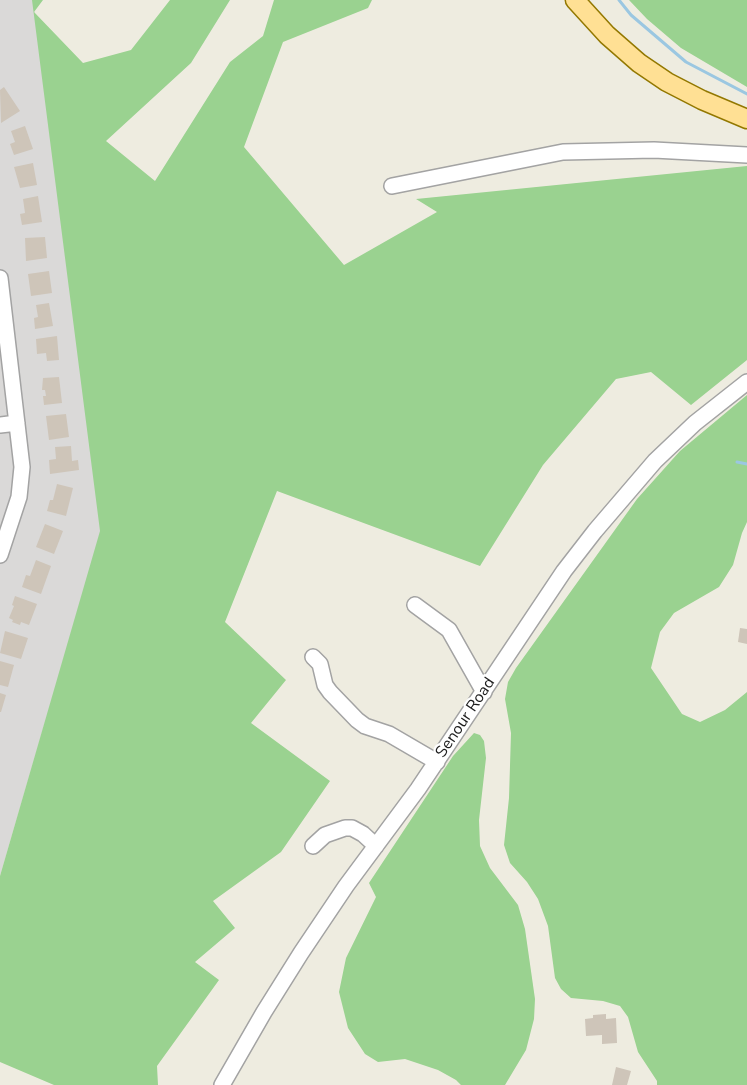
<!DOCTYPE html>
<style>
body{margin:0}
canvas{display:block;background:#eeece0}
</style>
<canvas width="747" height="1085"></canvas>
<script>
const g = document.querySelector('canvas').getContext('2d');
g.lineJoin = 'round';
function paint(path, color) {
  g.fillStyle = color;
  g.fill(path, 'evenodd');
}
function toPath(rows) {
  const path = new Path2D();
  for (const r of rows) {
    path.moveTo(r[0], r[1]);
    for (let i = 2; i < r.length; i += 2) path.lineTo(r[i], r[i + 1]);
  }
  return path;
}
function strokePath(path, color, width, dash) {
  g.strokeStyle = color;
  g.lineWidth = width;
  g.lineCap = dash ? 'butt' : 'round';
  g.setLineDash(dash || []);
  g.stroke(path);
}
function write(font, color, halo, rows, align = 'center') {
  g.font = font + ' "Nunito Sans",sans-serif';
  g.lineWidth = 4.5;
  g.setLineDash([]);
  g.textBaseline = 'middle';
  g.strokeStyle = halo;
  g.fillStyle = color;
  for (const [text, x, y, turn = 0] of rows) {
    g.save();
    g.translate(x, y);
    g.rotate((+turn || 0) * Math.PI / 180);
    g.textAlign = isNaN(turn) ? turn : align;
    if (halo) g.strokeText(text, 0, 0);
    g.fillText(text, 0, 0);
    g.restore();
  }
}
const residential = toPath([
 [0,0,33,0,101,531,0,876]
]);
const forest = toPath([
 [32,0,43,0,34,12,83,63,131,50,170,0,230,0,191,63,106,141,155,181,230,62,263,36,274,0,372,0,368,8,283,42,244,147,344,265,437,212,416,199,747,166,747,360,691,405,651,372,616,379,543,465,480,566,277,491,225,622,286,680,251,723,330,781,281,852,213,901,235,928,195,962,219,980,157,1066,158,1085,54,1085,0,1062,0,876,100,531],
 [629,0,747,0,747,87,681,48,647,19],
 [747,395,747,522,742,533,733,565,719,587,674,613,660,632,651,668,682,714,700,722,725,710,747,692,747,1085,657,1085,657,1081,638,1052,628,1017,620,1006,603,1001,571,998,561,989,555,978,548,926,538,899,527,882,510,863,504,845,509,798,511,733,505,699,508,682,516,668,637,499,680,451],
 [474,733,480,735,484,741,486,758,479,820,480,846,490,868,518,905,525,929,535,999,534,1019,526,1050,505,1085,461,1085,456,1080,438,1070,405,1059,378,1062,365,1054,348,1028,339,992,346,958,376,897,369,883,453,756]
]);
const stream = toPath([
 [619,0,631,15,686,62,747,94],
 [737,462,747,464]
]);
const building = toPath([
 [4,87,20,111,1,123,0,90],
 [25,126,33,149,14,155,10,144,15,142,11,131],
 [33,163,37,185,20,188,14,167],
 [38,196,42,222,22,225,20,214,25,213,23,199],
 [45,237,47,258,26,261,25,238],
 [49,271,52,293,31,296,28,274],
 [49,303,53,326,35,329,34,318,38,317,36,305],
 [57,336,59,360,47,361,46,353,37,354,36,339],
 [59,377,62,403,44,405,43,396,46,396,45,390,42,390,43,378],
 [66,414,69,437,49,440,46,416],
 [71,446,72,461,78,460,79,470,50,474,49,460,56,459,55,447],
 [57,484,73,488,66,516,47,511,50,500,53,500],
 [45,524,63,531,54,554,36,547],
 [36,560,51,566,41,594,22,587,26,575,30,576],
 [15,596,37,604,29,625,21,622,20,625,12,622,13,620,9,618,14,606,12,605],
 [740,628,747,629,747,644,738,642],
 [5,631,28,638,21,659,0,653],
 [0,661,14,665,8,687,0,685],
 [0,693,6,695,1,712,0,712],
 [606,1014,606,1019,616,1018,617,1043,602,1044,602,1035,586,1036,585,1019,593,1018,593,1015],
 [616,1067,631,1071,627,1085,612,1085]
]);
const minor = toPath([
 [392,186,563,152,654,150,747,155],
 [0,278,22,467,19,497,0,555],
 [0,425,17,423],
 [415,605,449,630,484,692],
 [313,657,320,664,325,685,330,692,357,720,365,726,389,734,437,762],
 [313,846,325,835,345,828,352,828,363,834,376,846],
 [222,1085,264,1012,301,953,346,886,418,789,564,571,595,531,655,461,695,423,747,382]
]);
const major = toPath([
 [575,0,607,35,639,63,667,82,702,100,747,119]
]);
const streetNames = [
 ["Senour Road",466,718,-56]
];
paint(residential, '#dad9d8');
paint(forest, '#9ad290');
strokePath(stream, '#9bc7e1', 3);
paint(building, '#cec5b9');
strokePath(minor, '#a3a3a3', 18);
strokePath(major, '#937800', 21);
strokePath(minor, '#fff', 15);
strokePath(major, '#ffe094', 18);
write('16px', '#1c1c1c', '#fff', streetNames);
</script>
